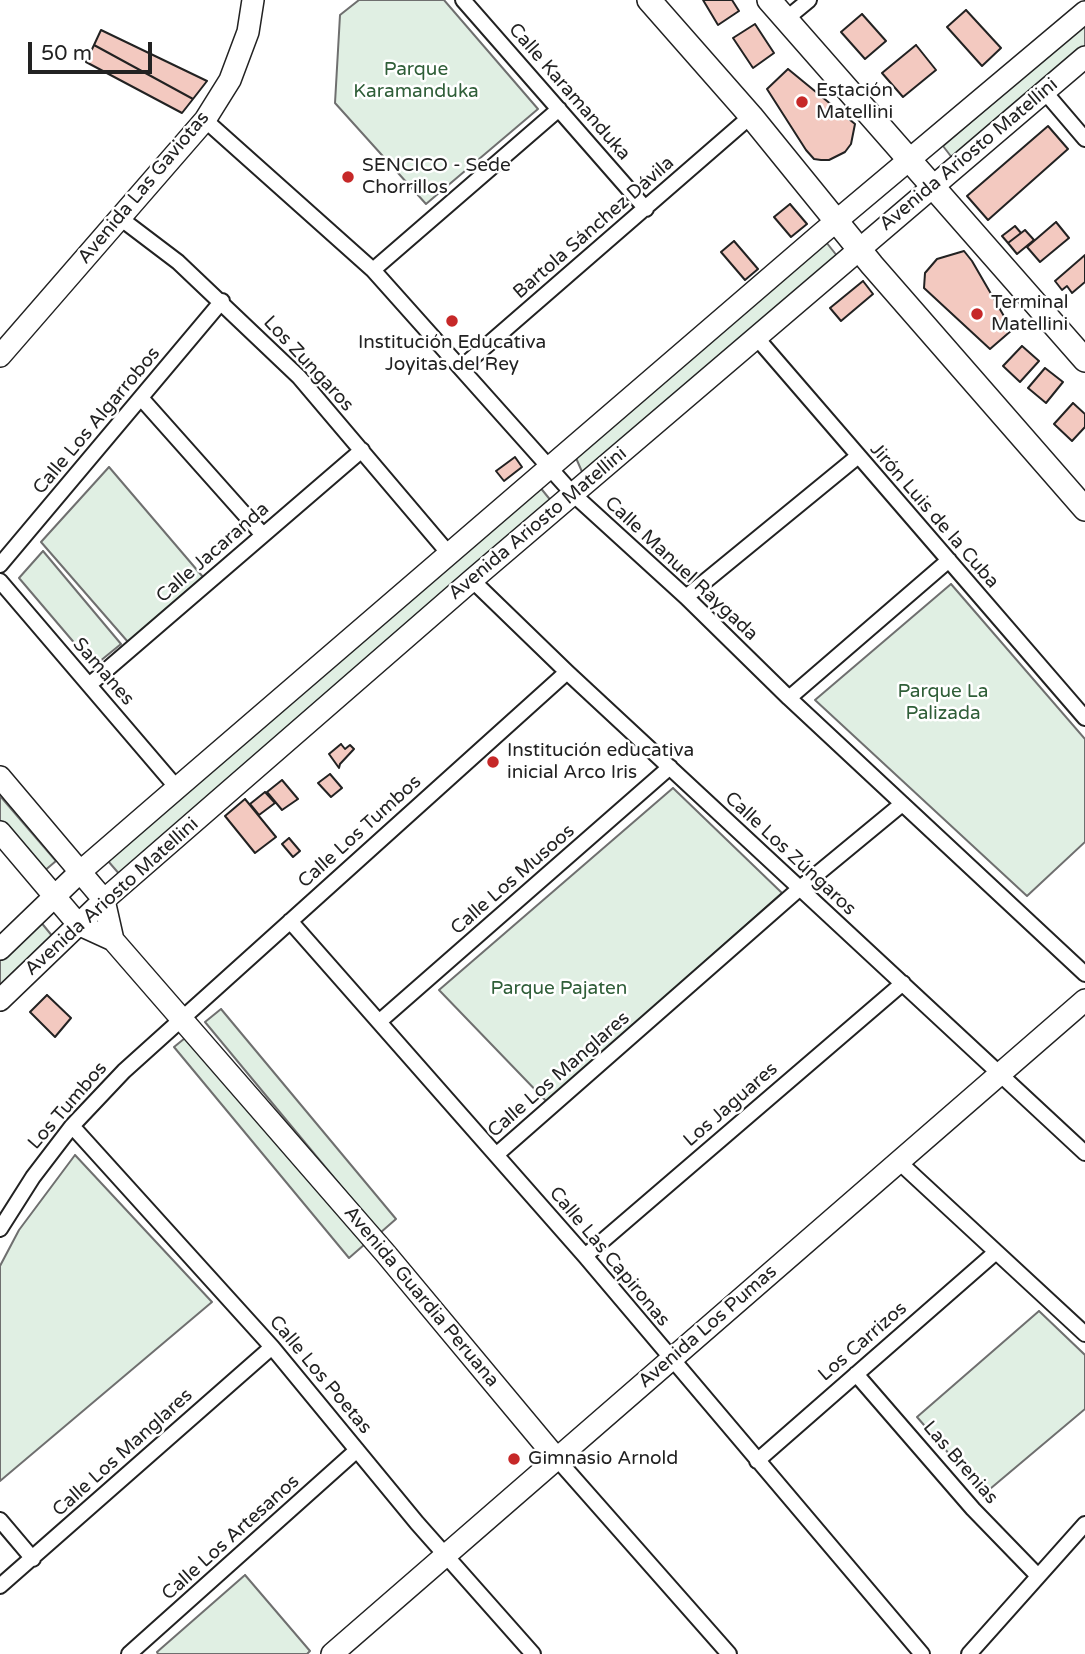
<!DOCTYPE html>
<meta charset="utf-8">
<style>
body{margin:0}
#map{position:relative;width:1085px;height:1654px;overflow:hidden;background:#fff;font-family:"Varela Round",sans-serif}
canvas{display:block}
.scale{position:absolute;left:28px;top:42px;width:124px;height:32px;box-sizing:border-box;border:4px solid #222;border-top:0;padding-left:9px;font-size:21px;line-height:24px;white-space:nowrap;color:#222;-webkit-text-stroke:5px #fff;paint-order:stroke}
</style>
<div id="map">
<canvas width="1085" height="1654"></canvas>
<div class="scale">50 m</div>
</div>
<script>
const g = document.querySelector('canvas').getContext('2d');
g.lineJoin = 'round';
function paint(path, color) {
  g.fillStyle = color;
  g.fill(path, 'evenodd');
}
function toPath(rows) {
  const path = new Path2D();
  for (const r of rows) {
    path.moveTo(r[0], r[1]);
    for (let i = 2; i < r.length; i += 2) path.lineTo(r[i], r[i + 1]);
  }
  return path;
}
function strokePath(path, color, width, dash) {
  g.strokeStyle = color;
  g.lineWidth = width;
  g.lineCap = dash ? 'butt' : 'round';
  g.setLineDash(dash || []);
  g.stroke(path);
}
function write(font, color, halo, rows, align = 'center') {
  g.font = font + ' "Varela Round",sans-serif';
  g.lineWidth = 5;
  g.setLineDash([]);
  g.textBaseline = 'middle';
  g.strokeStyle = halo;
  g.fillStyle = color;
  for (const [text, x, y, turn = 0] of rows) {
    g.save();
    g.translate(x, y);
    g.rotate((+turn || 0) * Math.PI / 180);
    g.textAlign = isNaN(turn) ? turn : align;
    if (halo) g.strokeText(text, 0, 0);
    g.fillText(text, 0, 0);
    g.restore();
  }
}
const green = toPath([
 [359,0,444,0,538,109,426,204,335,103,340,15,359,0],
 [1085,24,1085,46,953,159,943,146,1085,24],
 [826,242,838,257,583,474,576,458,826,242],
 [109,467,203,577,128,642,41,542,109,467],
 [539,486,552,502,121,876,108,861,539,486],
 [43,551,121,644,94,666,19,578,43,551],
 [951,584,1085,739,1085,842,1027,896,815,700,951,584],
 [673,788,782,893,547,1102,439,990,673,788],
 [0,796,56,861,43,872,0,821,0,796],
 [40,921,53,937,0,989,0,960,40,921],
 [221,1009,396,1219,380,1233,205,1022,221,1009],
 [190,1034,365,1244,349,1258,174,1047,190,1034],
 [75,1155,212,1302,0,1481,0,1266,19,1230,75,1155],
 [1039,1311,1085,1355,1085,1409,984,1494,917,1417,1039,1311],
 [245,1575,310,1651,307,1654,158,1654,157,1652,245,1575]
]);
const building = toPath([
 [703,0,732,0,739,11,718,25,703,0],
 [966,10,1001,48,982,66,947,27,966,10],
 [862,14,886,41,865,59,841,32,862,14],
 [755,24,774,53,753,68,733,38,755,24],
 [101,30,207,81,193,99,94,45,101,30],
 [94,45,193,99,182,113,86,62,94,45],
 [916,45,936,70,903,97,882,73,916,45],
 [788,69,855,124,851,144,845,152,829,160,821,160,814,159,806,150,767,89,788,69],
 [1048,126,1068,149,988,220,967,196,1048,126],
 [790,204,807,224,791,237,774,217,790,204],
 [1056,222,1069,238,1040,262,1027,247,1056,222],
 [1015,226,1021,233,1008,243,1002,236,1015,226],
 [1025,230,1034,240,1017,254,1008,243,1025,230],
 [734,241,758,269,745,280,721,252,734,241],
 [964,251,972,261,1012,330,990,349,924,288,925,273,937,259,964,251],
 [1085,255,1085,282,1072,293,1067,286,1062,290,1055,281,1085,255],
 [863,281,873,294,841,321,830,308,863,281],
 [1022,346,1039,361,1020,382,1003,366,1022,346],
 [1045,368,1063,382,1046,403,1028,388,1045,368],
 [1073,403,1085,414,1085,427,1072,441,1054,424,1073,403],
 [515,457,522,467,504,481,496,471,515,457],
 [341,744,345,749,350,745,354,749,340,764,339,768,329,754,341,744],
 [330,774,342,788,331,797,318,783,330,774],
 [282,780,298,799,282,810,267,792,282,780],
 [265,792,275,803,259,815,250,804,265,792],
 [245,799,276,837,255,853,225,816,245,799],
 [289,838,300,851,293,857,282,844,289,838],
 [47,995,71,1018,55,1037,30,1012,47,995]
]);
const street = toPath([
 [463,0,646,209],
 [786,19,809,0],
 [1044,91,1085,139],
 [205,120,373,270,573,494,686,597,789,698,1085,974],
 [120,218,178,262,299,377,450,555],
 [373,270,559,109],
 [756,337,1085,718],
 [462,367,751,116],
 [141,398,263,535],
 [0,565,222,301],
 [472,580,567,672,1085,1153],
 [0,581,177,788],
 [686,597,857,457],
 [89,685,362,450],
 [789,698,949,560],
 [290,921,585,1256,922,1654],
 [380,1021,670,767],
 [72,1126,272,1347,417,1523,533,1654],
 [496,1155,799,889,902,804],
 [898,1161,1085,1334],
 [0,1229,33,1177,72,1126,124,1071,567,672],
 [585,1256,903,983],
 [856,1374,973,1509,1038,1576],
 [557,1459,729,1654],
 [757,1461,996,1252],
 [0,1520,33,1559],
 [0,1586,272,1347],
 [129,1654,357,1450],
 [969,1654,1085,1524]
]);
const secondary = toPath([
 [0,356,205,120,230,80,248,32,253,0],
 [0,777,104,900,113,940],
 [0,832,78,924,113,940,386,1254,557,1459],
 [0,949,81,871,177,788,822,233,1085,12],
 [0,1000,104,900,472,580,1085,57],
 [332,1654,1085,1000]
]);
const primary = toPath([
 [649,0,751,116,872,265,1085,509],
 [769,0,1085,360]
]);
const markers = [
 [802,102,7,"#c62828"],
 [348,177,7,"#c62828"],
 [977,314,7,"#c62828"],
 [452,321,7,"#c62828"],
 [493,762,7,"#c62828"],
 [514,1459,7,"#c62828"]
];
const parkNames = [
 ["Parque",416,70],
 ["Karamanduka",416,92],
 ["Parque La",943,692],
 ["Palizada",943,714],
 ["Parque Pajaten",559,989]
];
const poiNames = [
 ["Estación",816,91],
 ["Matellini",816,113],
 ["SENCICO - Sede",362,166],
 ["Chorrillos",362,188],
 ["Terminal",991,303],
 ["Matellini",991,325],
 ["Institución Educativa",452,343,"center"],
 ["Joyitas del Rey",452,365,"center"],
 ["Institución educativa",507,751],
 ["inicial Arco Iris",507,773],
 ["Gimnasio Arnold",528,1459]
];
const streetNames = [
 ["Calle Karamanduka",569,92,49],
 ["Avenida Ariosto Matellini",969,155,-40],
 ["Avenida Las Gaviotas",144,188,-50],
 ["Bartola Sánchez Dávila",594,228,-41],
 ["Los Zungaros",308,364,47],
 ["Calle Los Algarrobos",97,421,-50],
 ["Jirón Luis de la Cuba",934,516,49],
 ["Avenida Ariosto Matellini",538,524,-40],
 ["Calle Jacaranda",213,553,-41],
 ["Calle Manuel Raygada",681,569,43],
 ["Samanes",103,672,49],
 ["Calle Los Tumbos",360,832,-42],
 ["Calle Los Zúngaros",790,854,43],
 ["Calle Los Musoos",513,880,-41],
 ["Avenida Ariosto Matellini",112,897,-42],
 ["Calle Los Manglares",559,1075,-41],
 ["Los Jaguares",731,1105,-41],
 ["Los Tumbos",68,1106,-49],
 ["Calle Las Capironas",609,1257,50],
 ["Avenida Guardia Peruana",421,1297,50],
 ["Avenida Los Pumas",708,1327,-41],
 ["Los Carrizos",863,1342,-41],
 ["Calle Los Poetas",320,1375,50],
 ["Calle Los Manglares",123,1453,-42],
 ["Las Brenias",960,1463,49],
 ["Calle Los Artesanos",231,1538,-42]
];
paint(green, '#e0efe3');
strokePath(green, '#6f6f6f', 2);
paint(building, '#f3c9c0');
strokePath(building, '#222', 2);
strokePath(street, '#222', 18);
strokePath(secondary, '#222', 24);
strokePath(primary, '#222', 26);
strokePath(street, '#fff', 14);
strokePath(secondary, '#fff', 21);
strokePath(primary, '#fff', 23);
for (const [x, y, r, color] of markers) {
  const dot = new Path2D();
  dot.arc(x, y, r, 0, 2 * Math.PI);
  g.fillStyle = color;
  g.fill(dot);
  strokePath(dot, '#fff', 2.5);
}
write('19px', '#2f5e38', '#fff', parkNames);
write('19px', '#222', '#fff', poiNames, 'left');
write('19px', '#222', '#fff', streetNames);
</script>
